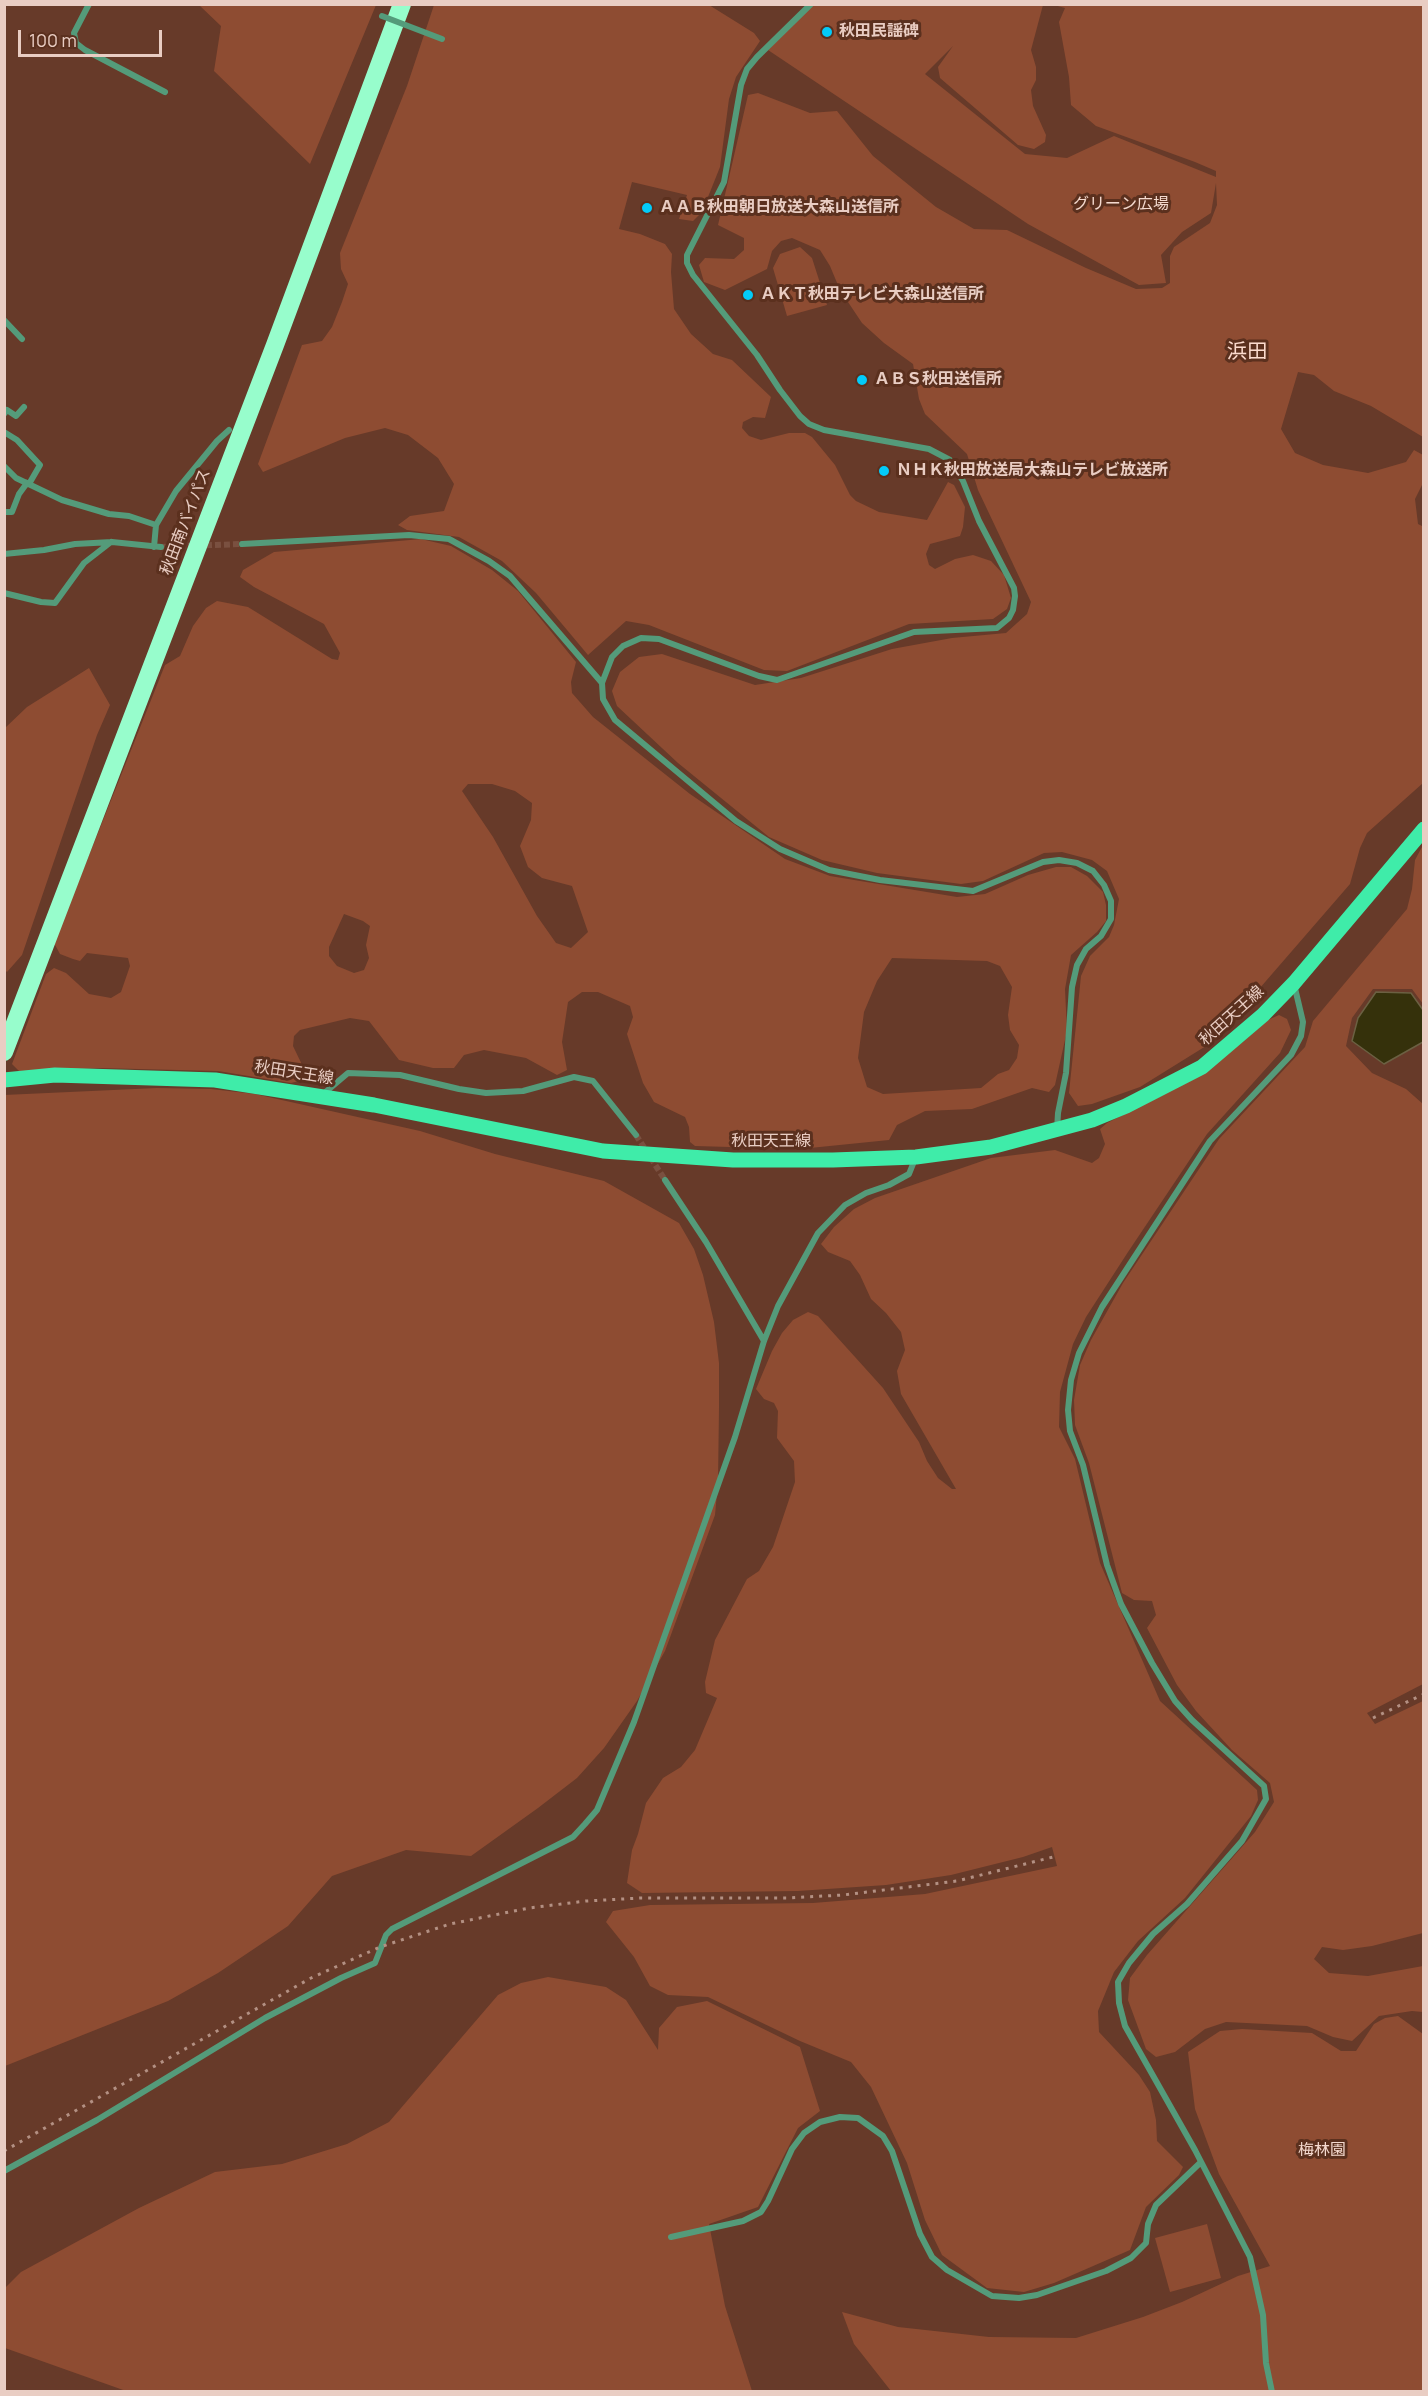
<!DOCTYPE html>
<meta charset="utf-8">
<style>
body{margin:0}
#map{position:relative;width:1428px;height:2396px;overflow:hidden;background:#673a29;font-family:Manrope,sans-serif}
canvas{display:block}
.frame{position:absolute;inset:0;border:6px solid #e9cdc3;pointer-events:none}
.scale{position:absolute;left:18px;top:30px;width:144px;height:27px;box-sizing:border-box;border:3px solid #e9cdc3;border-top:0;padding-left:8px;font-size:18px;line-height:21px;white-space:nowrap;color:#e9cdc3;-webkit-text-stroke:4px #5b301e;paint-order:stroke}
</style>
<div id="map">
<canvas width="1428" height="2396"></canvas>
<div class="frame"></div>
<div class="scale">100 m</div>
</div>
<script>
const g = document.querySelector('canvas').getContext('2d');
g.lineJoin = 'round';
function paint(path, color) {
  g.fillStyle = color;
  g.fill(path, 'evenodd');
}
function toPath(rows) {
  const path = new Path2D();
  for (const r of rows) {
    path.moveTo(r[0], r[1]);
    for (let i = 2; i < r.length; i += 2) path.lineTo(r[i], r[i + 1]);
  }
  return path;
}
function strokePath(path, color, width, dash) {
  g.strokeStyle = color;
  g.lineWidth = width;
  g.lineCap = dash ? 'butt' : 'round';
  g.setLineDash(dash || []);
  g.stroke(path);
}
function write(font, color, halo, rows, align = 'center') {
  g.font = font + ' Manrope,"Noto Sans JP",sans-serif';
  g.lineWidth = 6;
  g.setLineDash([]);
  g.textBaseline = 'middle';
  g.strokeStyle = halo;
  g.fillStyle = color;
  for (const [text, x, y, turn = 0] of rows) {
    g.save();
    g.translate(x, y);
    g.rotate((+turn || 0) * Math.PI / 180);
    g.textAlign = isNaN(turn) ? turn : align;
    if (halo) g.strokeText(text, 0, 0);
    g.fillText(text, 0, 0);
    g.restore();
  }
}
const green = toPath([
 [199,5,376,5,310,164,214,71,221,26],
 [434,5,709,5,754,33,760,41,736,77,729,99,720,167,702,212,693,221,679,219,687,195,632,182,619,229,640,234,665,244,672,254,671,272,674,309,691,334,713,354,732,360,771,397,765,418,753,417,743,422,742,428,749,436,761,440,789,433,805,433,812,437,835,465,850,495,856,501,879,512,927,520,948,482,954,485,965,507,963,527,960,536,930,544,926,554,929,565,935,569,955,559,973,555,991,561,1004,575,1011,598,1007,609,993,619,909,624,787,671,764,670,649,625,626,621,588,655,536,593,502,561,459,537,407,530,398,525,410,516,444,511,454,484,438,458,408,435,385,428,345,438,263,472,258,464,302,345,322,341,332,327,342,302,348,284,341,269,340,253,407,86],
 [809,5,1043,5,1031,50,1036,67,1036,80,1031,90,1033,106,1046,135,1045,142,1034,149,1018,145,940,78,938,67,953,46,925,74,1025,154,1067,158,1114,136,1216,177,1216,171,1195,162,1096,126,1071,105,1069,77,1059,22,1065,8,1054,5,1423,5,1423,437,1371,406,1334,391,1314,375,1298,372,1281,429,1295,453,1323,465,1368,473,1406,462,1414,450,1423,455,1423,483,1415,499,1418,524,1424,527,1423,783,1367,833,1360,848,1350,884,1214,1041,1140,1087,1092,1104,1078,1106,1069,1093,1081,976,1090,956,1109,937,1114,925,1119,899,1107,871,1092,860,1062,852,1044,853,983,881,961,884,877,873,822,860,769,837,678,763,617,706,612,691,620,672,639,657,662,654,755,685,801,678,892,649,952,638,1006,633,1027,614,1031,602,978,490,967,454,925,414,919,399,913,364,884,343,862,323,840,290,830,266,820,250,792,238,781,241,772,251,767,269,725,290,704,282,699,265,705,258,734,259,744,250,744,238,718,225,748,95,758,93,810,113,837,111,873,156,936,207,974,229,1007,230,1086,268,1136,289,1162,288,1170,283,1170,256,1174,247,1210,223,1217,205,1216,183,1211,213,1182,232,1161,255,1166,283,1139,285,1028,224,768,50],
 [800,247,812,258,827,305,787,316,773,268,780,254],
 [421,539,451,546,492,570,518,591,576,662,571,682,572,693,593,717,690,794,785,859,830,876,957,897,985,894,1028,875,1056,867,1071,867,1087,876,1103,892,1106,905,1106,921,1097,932,1071,955,1065,989,1067,1031,1055,1085,1049,1092,1032,1088,972,1109,925,1111,897,1125,889,1140,800,1149,695,1146,690,1142,689,1127,685,1117,654,1102,643,1083,627,1034,633,1017,630,1006,598,992,582,992,568,1002,562,1042,567,1070,557,1075,526,1058,484,1050,464,1055,454,1068,433,1068,399,1060,369,1021,350,1018,300,1030,294,1036,293,1046,306,1073,303,1080,291,1083,218,1071,98,1068,20,1072,12,1064,46,974,54,968,66,973,89,994,111,998,121,992,130,966,128,958,87,953,80,961,73,959,60,954,54,943,165,665,180,656,193,626,206,608,217,601,248,607,332,659,338,660,340,653,324,624,254,587,240,577,243,570,274,552],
 [468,784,492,784,515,791,532,803,531,820,520,846,528,867,542,878,572,886,588,932,571,948,556,943,537,916,493,837,462,791],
 [344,914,363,921,370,926,366,945,369,958,364,970,354,973,337,966,329,956,329,947],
 [892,958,987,961,1000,966,1012,987,1008,1015,1010,1030,1019,1045,1017,1058,1009,1070,998,1074,981,1088,883,1094,867,1087,858,1058,864,1012,877,981],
 [89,668,110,705,97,735,22,955,7,972,4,969,5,728,27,707],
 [1423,845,1423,1004,1412,989,1373,989,1352,1018,1346,1046,1372,1073,1406,1089,1423,1104,1423,1684,1367,1713,1375,1724,1423,1701,1423,1933,1372,1946,1343,1950,1322,1947,1314,1959,1329,1973,1368,1976,1423,1966,1423,2012,1412,2011,1379,2016,1352,2041,1333,2037,1307,2026,1226,2022,1205,2029,1175,2052,1156,2057,1146,2049,1128,2000,1130,1978,1147,1955,1255,1832,1274,1802,1270,1783,1232,1750,1196,1711,1177,1685,1147,1628,1156,1615,1152,1601,1134,1600,1122,1593,1089,1463,1075,1425,1074,1400,1080,1365,1091,1340,1123,1283,1219,1139,1305,1047,1313,1021,1407,909,1412,889,1415,860],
 [1279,1015,1287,1019,1291,1030,1280,1053,1207,1134,1128,1252,1086,1317,1073,1344,1060,1392,1059,1427,1075,1459,1100,1563,1160,1701,1257,1790,1258,1800,1251,1816,1185,1898,1138,1941,1114,1972,1098,2011,1099,2032,1139,2075,1150,2092,1156,2120,1157,2141,1183,2167,1179,2175,1146,2207,1130,2250,1054,2283,1024,2292,987,2288,942,2255,925,2220,907,2163,871,2087,851,2062,800,2041,708,1997,668,1995,650,1986,634,1957,606,1922,613,1911,650,1905,813,1903,925,1894,1057,1866,1052,1847,1023,1857,951,1875,886,1885,798,1891,642,1893,627,1883,632,1850,638,1834,646,1803,663,1778,681,1767,695,1750,717,1698,706,1693,705,1682,715,1640,747,1579,759,1571,773,1547,795,1482,794,1461,777,1438,778,1411,774,1403,764,1399,756,1389,772,1351,782,1333,793,1320,808,1312,818,1316,883,1388,919,1442,927,1461,938,1478,952,1489,956,1489,901,1394,897,1371,905,1350,901,1332,886,1313,871,1299,860,1275,850,1261,828,1252,821,1244,834,1227,854,1209,875,1198,991,1158,1055,1150,1092,1163,1099,1158,1105,1144,1100,1129,1107,1123,1192,1080,1244,1041,1268,1020],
 [157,1088,211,1089,255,1094,420,1131,495,1154,604,1181,679,1223,694,1249,703,1275,714,1322,719,1363,719,1408,718,1482,715,1515,665,1651,637,1701,604,1748,577,1778,538,1808,471,1856,406,1850,332,1876,288,1926,218,1973,168,2001,5,2066,4,1095],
 [548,1977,606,1987,626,2000,658,2050,659,2028,677,2007,707,2001,800,2047,820,2111,798,2128,758,2207,709,2224,725,2306,752,2391,126,2391,5,2348,5,2288,21,2272,139,2208,215,2172,282,2164,347,2144,389,2122,498,1995,521,1983],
 [1398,2016,1423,2034,1423,2391,891,2391,854,2344,842,2312,898,2327,989,2337,1076,2338,1143,2317,1182,2302,1238,2276,1270,2266,1219,2174,1195,2109,1188,2052,1220,2031,1242,2029,1312,2033,1341,2051,1356,2051,1374,2024,1385,2018],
 [1207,2224,1221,2278,1170,2292,1155,2238]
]);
const water = toPath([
 [1376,992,1411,993,1423,1010,1423,1042,1384,1064,1352,1041,1358,1018,1376,992]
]);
const streetTunnel = toPath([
 [161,547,242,544],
 [636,1135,665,1180]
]);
const street = toPath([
 [89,4,74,33,76,43,85,50,165,92],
 [811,4,757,57,747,69,741,85,724,182,687,255,687,263,693,275,757,355,780,390,800,416,809,424,824,430,929,449,950,460,963,481,979,521,1014,588,1015,596,1013,610,1009,618,997,628,914,632,777,680,759,676,659,639,641,638,623,646,612,657,602,683,603,699,615,720,736,821,780,849,829,870,880,880,973,891,1043,862,1059,860,1077,863,1093,871,1104,885,1111,901,1111,919,1101,936,1086,949,1077,965,1072,987,1066,1073,1058,1113,1057,1130],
 [4,320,22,339],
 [4,414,7,410,16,416,24,407],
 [4,432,17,440,40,465,29,484],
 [4,466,16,478,62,500,109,514,129,516,156,525],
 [4,512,12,512,19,494,27,483],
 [242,544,409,535,449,539,489,561,510,576,602,683],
 [154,547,156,525,176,491,217,441,229,430],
 [4,554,44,550,75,544,112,542,161,547],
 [4,593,41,602,55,603,84,563,111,542],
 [322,1095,348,1073,400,1075,459,1089,486,1093,523,1091,574,1077,593,1081,636,1135],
 [665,1180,706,1242,764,1341],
 [4,2171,97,2120,265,2018,341,1978,375,1963,386,1935,392,1929,573,1837,585,1824,597,1810,634,1722,735,1437,764,1341,778,1306,818,1233,845,1205,866,1193,889,1185,909,1174,915,1159],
 [671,2237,743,2221,761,2212,768,2201,792,2149,804,2133,820,2122,840,2117,858,2118,883,2136,892,2151,920,2234,932,2257,947,2270,992,2296,1019,2298,1037,2295,1106,2271,1131,2258,1146,2243,1148,2224,1156,2205,1201,2162],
 [1272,2392,1266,2363,1263,2315,1250,2257,1195,2150,1125,2026,1119,2003,1118,1982,1129,1963,1153,1934,1187,1904,1242,1841,1266,1799,1264,1786,1192,1720,1175,1701,1152,1663,1121,1604,1107,1565,1083,1465,1070,1431,1068,1410,1071,1380,1079,1353,1102,1307,1210,1141,1291,1055,1301,1036,1303,1022,1294,984]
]);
const primary = toPath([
 [4,1080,55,1075,215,1080,374,1105,603,1151,733,1160,833,1160,916,1157,991,1147,1092,1120,1126,1106,1202,1067,1263,1015,1294,983,1424,829]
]);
const highway = toPath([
 [4,1052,275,345,402,4]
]);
const rail = toPath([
 [1373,1718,1424,1694],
 [4,2151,311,1978,380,1947,450,1924,529,1908,586,1901,641,1898,787,1898,843,1895,957,1881,1057,1856]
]);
const streetBridge = toPath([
 [382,16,442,39]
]);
const markers = [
 [827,32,6,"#03cbf9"],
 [647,208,6,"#03cbf9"],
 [748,295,6,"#03cbf9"],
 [862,380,6,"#03cbf9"],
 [884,471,6,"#03cbf9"]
];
const poiNames = [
 ["秋田民謡碑",839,32],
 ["ＡＡＢ秋田朝日放送大森山送信所",659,208],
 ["ＡＫＴ秋田テレビ大森山送信所",760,295],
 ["ＡＢＳ秋田送信所",874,380],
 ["ＮＨＫ秋田放送局大森山テレビ放送所",896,471]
];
const parkNames = [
 ["グリーン広場",1121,205],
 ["梅林園",1322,2151]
];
const streetNames = [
 ["秋田南バイパス",186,522,-69],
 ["秋田天王線",1232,1016,-42],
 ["秋田天王線",294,1073,9],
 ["秋田天王線",771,1142]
];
const quarterNames = [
 ["浜田",1247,352]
];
paint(green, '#8e4c32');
paint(water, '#35310b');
strokePath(water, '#6b6042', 1.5);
strokePath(streetTunnel, '#7a5040', 6, [6, 3]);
strokePath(street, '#549b7a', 6);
strokePath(primary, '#3feca9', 15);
strokePath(highway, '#97fdcc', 18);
strokePath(rail, '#b39083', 3, [3, 6]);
strokePath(streetBridge, '#549b7a', 6);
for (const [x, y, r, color] of markers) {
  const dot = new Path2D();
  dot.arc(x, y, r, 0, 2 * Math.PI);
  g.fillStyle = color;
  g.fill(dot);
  strokePath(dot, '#5b301e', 2);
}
write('bold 16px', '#e9cdc3', '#5b301e', poiNames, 'left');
write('16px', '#f4d9ce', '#5b301e', parkNames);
write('16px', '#e9cdc3', '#5b301e', streetNames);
write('20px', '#fcdbce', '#5b301e', quarterNames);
</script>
